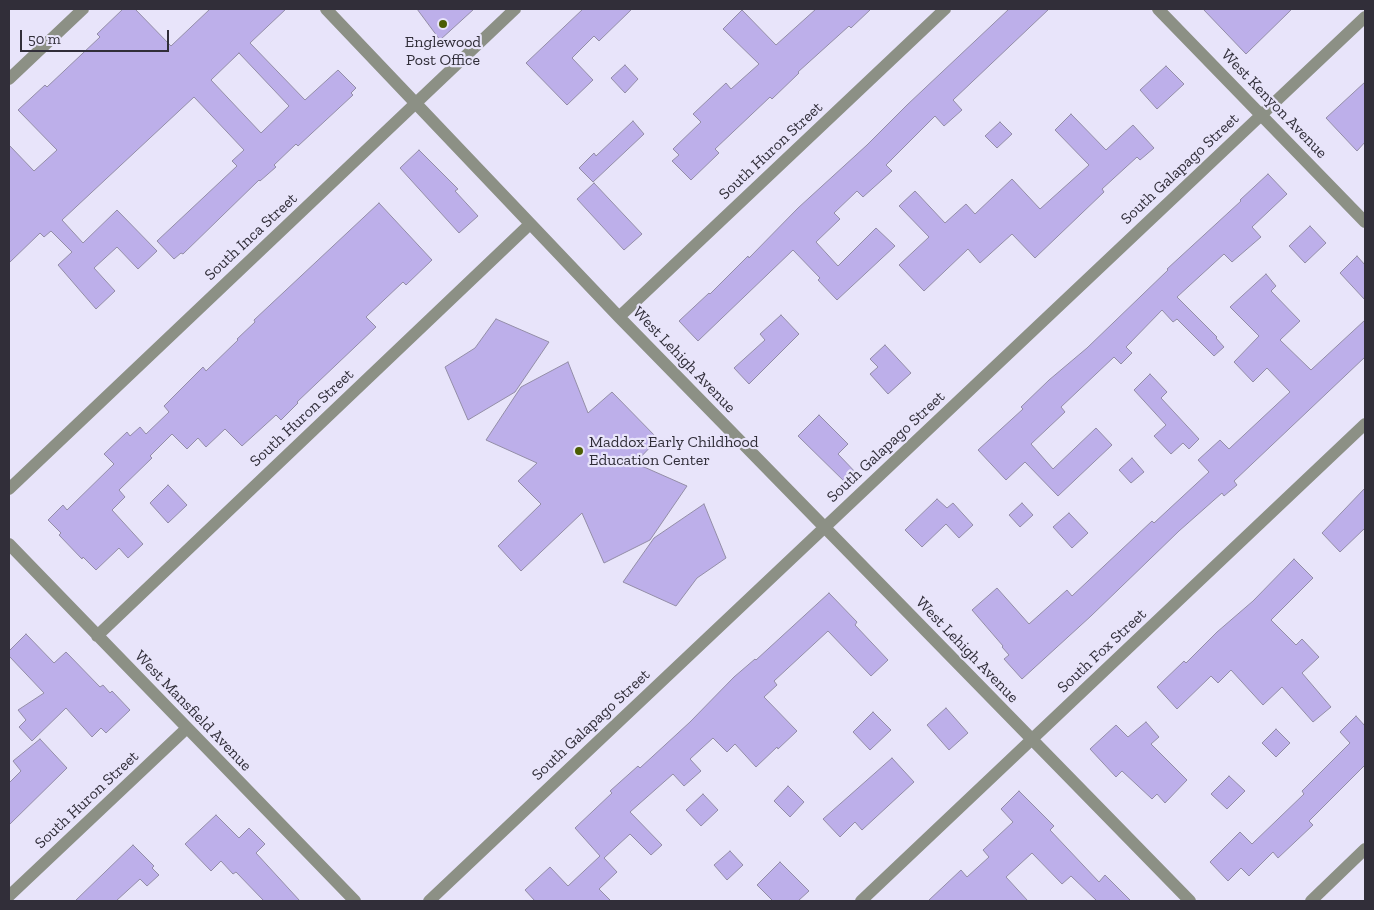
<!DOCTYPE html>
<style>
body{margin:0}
#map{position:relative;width:1374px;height:910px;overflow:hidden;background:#e8e4fa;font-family:"Zilla Slab",serif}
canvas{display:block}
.frame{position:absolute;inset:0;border:10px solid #312e39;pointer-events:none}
.scale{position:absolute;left:20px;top:30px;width:149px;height:22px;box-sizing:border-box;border:2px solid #312e39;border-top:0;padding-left:6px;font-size:15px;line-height:18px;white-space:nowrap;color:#312e39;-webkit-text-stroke:4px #e8e4fa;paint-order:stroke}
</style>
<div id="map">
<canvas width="1374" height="910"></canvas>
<div class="frame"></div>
<div class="scale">50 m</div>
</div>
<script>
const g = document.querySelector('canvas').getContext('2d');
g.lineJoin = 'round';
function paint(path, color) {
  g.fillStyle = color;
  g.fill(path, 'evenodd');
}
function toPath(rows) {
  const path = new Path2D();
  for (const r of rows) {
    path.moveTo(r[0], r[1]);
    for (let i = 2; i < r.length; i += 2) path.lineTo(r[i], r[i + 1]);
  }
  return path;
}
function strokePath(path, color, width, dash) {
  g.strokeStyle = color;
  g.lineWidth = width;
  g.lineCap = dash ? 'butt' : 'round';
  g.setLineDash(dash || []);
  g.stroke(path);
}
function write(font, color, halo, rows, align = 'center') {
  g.font = font + ' "Zilla Slab",serif';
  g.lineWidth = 4.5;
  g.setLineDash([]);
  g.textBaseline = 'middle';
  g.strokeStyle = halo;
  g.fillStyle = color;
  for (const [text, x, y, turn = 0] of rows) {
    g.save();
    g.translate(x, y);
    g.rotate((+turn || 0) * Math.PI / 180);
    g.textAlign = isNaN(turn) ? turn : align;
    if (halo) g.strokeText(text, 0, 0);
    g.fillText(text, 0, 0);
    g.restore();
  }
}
const building = toPath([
 [123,9,135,9,171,46,210,9,286,9,250,43,305,100,338,70,356,88,351,93,353,95,298,146,296,144,274,165,276,167,260,181,259,180,183,254,181,253,174,259,157,241,237,166,232,161,244,150,194,97,62,220,83,243,117,210,157,251,138,269,117,247,94,268,115,291,96,309,58,265,72,252,51,231,44,237,40,233,9,263,9,145,34,171,57,150,18,110,45,85,47,87,100,37,97,34,123,9],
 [239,53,289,106,261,133,211,80,239,53],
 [417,9,474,9,440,40,417,9],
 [583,9,632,9,599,41,594,36,572,58,593,80,567,105,526,63,583,9],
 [816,9,871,9,851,28,849,26,798,72,799,73,772,99,770,97,715,149,719,153,691,180,672,161,679,155,673,149,701,122,693,114,726,83,731,89,759,64,723,29,742,10,776,45,816,9],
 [1009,9,1049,9,953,100,962,110,944,126,935,116,886,165,892,171,863,197,857,191,834,213,840,219,816,242,838,266,876,228,895,246,837,300,818,280,820,278,793,250,698,341,679,321,709,293,710,294,748,256,749,258,798,208,867,145,907,105,1009,9],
 [1203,9,1292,9,1246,54,1203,9],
 [625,65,638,79,625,93,611,78,625,65],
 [1166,66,1184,84,1157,109,1140,90,1166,66],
 [1365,82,1365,142,1357,151,1326,118,1365,82],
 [1071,114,1106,150,1133,125,1154,148,1140,160,1137,157,1102,189,1104,192,1035,258,1012,234,980,263,968,249,924,291,899,265,929,237,899,206,915,191,945,223,966,204,975,214,1012,179,1040,209,1089,165,1055,130,1071,114],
 [633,121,644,134,593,182,579,168,594,153,596,156,633,121],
 [1000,122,1012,134,997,148,985,136,1000,122],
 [419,150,458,189,455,191,478,216,459,233,400,168,419,150],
 [1268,174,1287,194,1252,227,1261,237,1232,262,1224,254,1177,297,1217,337,1216,338,1224,347,1214,356,1177,319,1173,322,1162,310,1126,347,1132,353,1121,364,1114,357,1061,407,1065,412,1031,444,1053,469,1096,428,1112,445,1058,496,1025,462,1006,480,978,450,1023,409,1021,407,1049,380,1087,348,1168,270,1167,269,1241,201,1240,200,1268,174],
 [594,183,642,234,624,250,577,199,594,183],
 [379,203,432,260,406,285,403,282,366,317,376,327,297,402,298,403,281,420,276,415,242,446,225,429,206,447,198,438,187,449,172,434,150,456,152,458,119,490,125,497,112,510,143,544,128,558,119,548,96,570,83,557,82,559,59,535,61,533,48,520,63,505,67,510,114,464,104,454,127,432,130,436,140,427,146,434,169,412,164,406,203,367,206,371,238,340,237,339,255,322,254,320,379,203],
 [1310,226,1326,243,1305,263,1289,246,1310,226],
 [1357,256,1365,265,1365,300,1340,273,1357,256],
 [1266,274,1276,286,1271,291,1300,321,1280,340,1311,370,1365,320,1365,357,1234,481,1237,485,1224,496,1222,493,1179,531,1091,616,1022,679,1004,659,1009,655,1002,647,1003,646,972,610,997,588,1029,624,1067,590,1072,596,1152,521,1154,523,1209,472,1198,460,1220,440,1229,449,1290,392,1267,368,1253,382,1234,362,1259,336,1230,307,1266,274],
 [781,315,799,334,749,384,734,368,765,340,760,334,781,315],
 [496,319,549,342,515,392,468,420,445,367,475,348,496,319],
 [885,345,911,373,888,394,870,374,878,367,870,359,885,345],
 [568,362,588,413,612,392,658,439,635,463,687,486,650,540,604,563,582,513,521,571,498,546,541,504,518,481,537,463,486,440,521,387,568,362],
 [1150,374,1167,392,1161,398,1199,439,1189,449,1183,443,1171,454,1154,436,1166,425,1134,390,1150,374],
 [819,415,848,444,838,454,859,476,849,486,798,436,819,415],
 [1132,458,1144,472,1131,483,1119,470,1132,458],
 [168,485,187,505,168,523,150,503,168,485],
 [1365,488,1365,528,1340,552,1322,533,1365,488],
 [937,499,947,508,953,503,973,525,959,538,946,524,922,547,905,530,937,499],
 [1022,503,1033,515,1020,527,1009,515,1022,503],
 [704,504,726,558,697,578,676,606,623,582,654,538,704,504],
 [1069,513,1088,533,1072,548,1053,527,1069,513],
 [1294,559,1313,578,1271,620,1296,645,1302,639,1319,657,1302,673,1331,707,1313,722,1282,687,1263,705,1231,670,1218,683,1211,676,1177,709,1157,687,1184,661,1186,663,1217,632,1253,601,1294,559],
 [829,593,857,622,855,625,888,660,871,676,828,631,774,681,777,685,764,697,797,731,778,749,777,747,756,767,735,744,727,752,713,738,690,759,701,771,684,786,673,774,630,812,662,845,651,855,630,834,604,858,617,872,599,889,611,901,535,901,525,890,550,867,568,886,600,856,575,828,612,793,610,791,638,766,640,768,690,722,734,677,755,659,756,660,829,593],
 [26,634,54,663,66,652,100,687,103,685,110,693,112,691,130,710,106,733,101,728,92,737,66,708,32,741,19,727,26,720,18,710,44,693,9,656,9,651,26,634],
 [946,708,968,733,949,750,927,725,946,708],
 [873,712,891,730,870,750,853,732,873,712],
 [1356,716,1365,726,1365,765,1309,821,1313,825,1278,858,1273,852,1249,876,1241,868,1228,881,1210,862,1240,832,1252,844,1304,794,1302,791,1350,743,1340,732,1356,716],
 [1146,722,1159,737,1151,744,1187,780,1165,803,1157,794,1152,799,1122,771,1116,777,1090,749,1116,725,1128,737,1146,722],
 [1276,729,1290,743,1276,757,1262,743,1276,729],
 [40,739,67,768,9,825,9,783,21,771,13,761,40,739],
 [892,758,914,782,862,830,855,822,840,837,823,819,892,758],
 [1229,776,1245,791,1227,809,1211,794,1229,776],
 [788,786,804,802,790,817,774,801,788,786],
 [1019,791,1054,826,1050,830,1099,882,1105,875,1131,901,1097,901,1071,876,1062,884,1032,853,1006,877,1028,901,928,901,961,870,967,877,989,857,983,850,1013,822,1001,809,1019,791],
 [703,794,718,810,701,826,686,810,703,794],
 [216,815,239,838,249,828,265,844,256,853,300,901,264,901,236,872,233,874,221,861,211,871,185,844,216,815],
 [133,845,154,866,152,868,159,875,147,886,140,879,116,901,75,901,133,845],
 [730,851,743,865,727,880,714,865,730,851],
 [780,862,809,891,798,901,773,901,757,885,780,862]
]);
const minor = toPath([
 [326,9,619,317,1190,901],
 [1158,9,1365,222],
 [9,79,83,9],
 [619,317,945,9],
 [9,489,515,9],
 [9,544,355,901],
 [97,636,530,224],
 [9,896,187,728],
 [429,901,1365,17],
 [861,901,1365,424],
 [1311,901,1365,849]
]);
const markers = [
 [443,24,5,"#4c5e03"],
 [579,451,5,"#4c5e03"]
];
const poiNames = [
 ["Englewood",443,42],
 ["Post Office",443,60],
 ["Maddox Early Childhood",589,442,"left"],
 ["Education Center",589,460,"left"]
];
const streetNames = [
 ["West Kenyon Avenue",1274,104,46],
 ["South Huron Street",771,151,-43],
 ["South Galapago Street",1180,169,-43],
 ["South Inca Street",251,237,-43],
 ["West Lehigh Avenue",684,360,46],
 ["South Huron Street",302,418,-43],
 ["South Galapago Street",886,447,-43],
 ["West Lehigh Avenue",967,650,46],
 ["South Fox Street",1102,651,-43],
 ["West Mansfield Avenue",193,711,46],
 ["South Galapago Street",591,725,-43],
 ["South Huron Street",87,800,-43]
];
paint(building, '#bdafea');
strokePath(building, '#938da7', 1);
strokePath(minor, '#8c9085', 12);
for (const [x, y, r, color] of markers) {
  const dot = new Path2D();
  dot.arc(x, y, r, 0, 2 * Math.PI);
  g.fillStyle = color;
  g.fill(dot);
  strokePath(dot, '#e8e4fa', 2);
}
write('16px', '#312e39', '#e8e4fa', poiNames);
write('16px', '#312e39', '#e8e4fa', streetNames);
</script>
